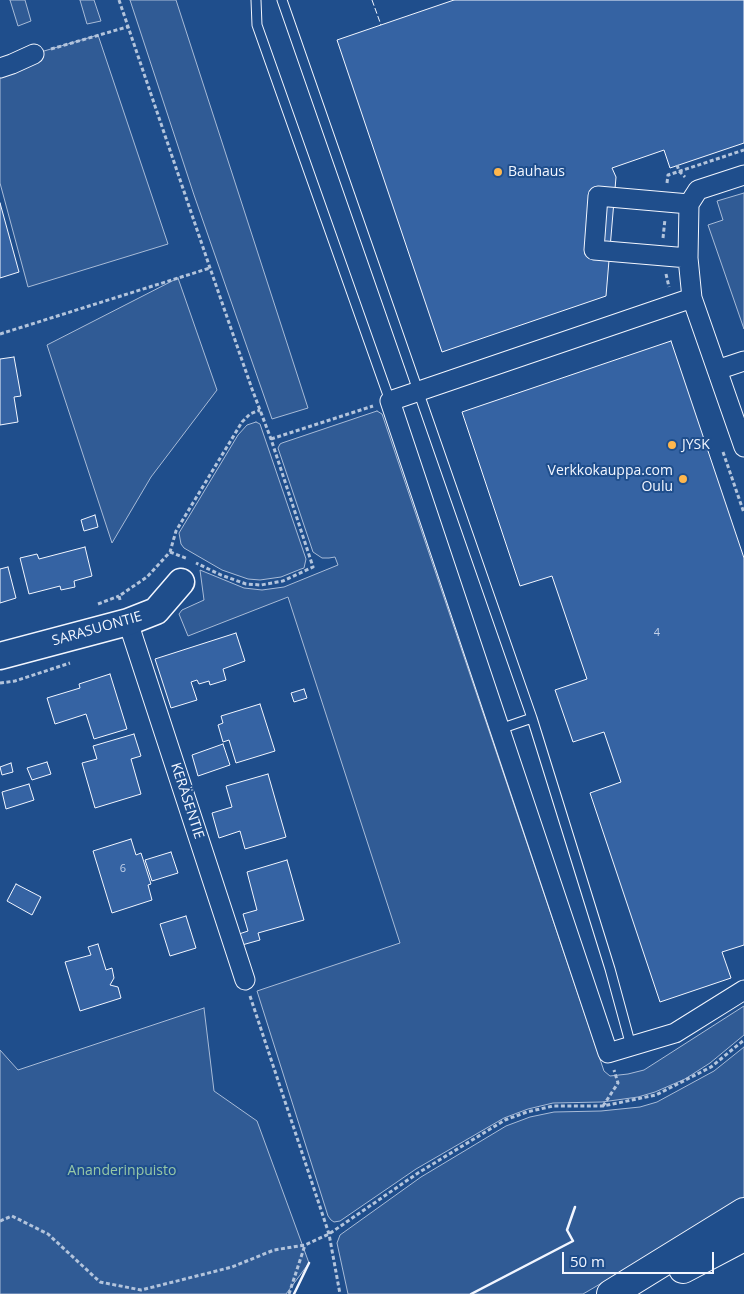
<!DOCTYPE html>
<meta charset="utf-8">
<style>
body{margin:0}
#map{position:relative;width:744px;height:1294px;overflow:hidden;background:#1f4e8c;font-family:"Open Sans",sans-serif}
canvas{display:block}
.scale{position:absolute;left:562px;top:1252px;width:152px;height:22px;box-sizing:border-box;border:2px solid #f2f6ff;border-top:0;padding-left:6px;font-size:15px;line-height:18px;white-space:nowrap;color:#f2f6ff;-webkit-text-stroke:4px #1f4e8c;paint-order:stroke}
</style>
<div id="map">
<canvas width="744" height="1294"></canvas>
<div class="scale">50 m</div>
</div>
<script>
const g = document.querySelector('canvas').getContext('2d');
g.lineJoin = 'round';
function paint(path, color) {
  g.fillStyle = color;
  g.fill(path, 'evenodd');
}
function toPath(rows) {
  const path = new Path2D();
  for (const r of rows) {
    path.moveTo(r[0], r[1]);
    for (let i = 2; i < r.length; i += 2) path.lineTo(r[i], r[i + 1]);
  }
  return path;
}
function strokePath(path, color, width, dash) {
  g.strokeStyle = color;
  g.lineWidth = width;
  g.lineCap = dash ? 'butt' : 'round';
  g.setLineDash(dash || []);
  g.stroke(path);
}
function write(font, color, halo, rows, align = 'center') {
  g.font = font + ' "Open Sans",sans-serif';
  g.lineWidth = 4;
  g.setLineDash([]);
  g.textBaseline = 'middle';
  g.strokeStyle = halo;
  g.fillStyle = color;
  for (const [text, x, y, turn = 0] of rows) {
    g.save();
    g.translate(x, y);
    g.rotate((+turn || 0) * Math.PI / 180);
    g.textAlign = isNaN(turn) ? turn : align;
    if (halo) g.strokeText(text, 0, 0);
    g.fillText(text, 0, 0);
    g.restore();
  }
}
const built = toPath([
 [10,0,25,0,31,21,18,26,10,0],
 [80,0,94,0,101,21,87,24,80,0],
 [130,0,176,0,308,408,272,419,194,195,130,0],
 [98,35,168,244,28,287,0,183,0,66,34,54,98,35],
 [744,193,744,329,708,225,723,220,717,201,744,193],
 [178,278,217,390,151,477,112,543,47,345,178,278],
 [377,411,382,414,604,1071,610,1076,628,1074,644,1070,744,1006,744,1035,710,1063,685,1079,655,1092,638,1097,602,1102,553,1103,528,1109,504,1118,416,1169,340,1221,334,1222,331,1220,328,1216,257,991,400,943,288,597,188,636,179,614,182,610,204,600,200,570,244,588,262,590,284,587,338,565,335,557,329,558,322,558,313,552,278,448,280,444,282,443,377,411],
 [256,422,260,424,306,559,304,568,301,569,281,577,260,580,248,579,222,570,184,548,181,544,179,533,238,435,247,425,256,422],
 [204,1008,214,1091,257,1121,309,1263,286,1294,0,1294,0,1050,18,1070,204,1008],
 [744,1047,744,1200,583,1294,348,1294,337,1243,340,1235,421,1177,506,1126,530,1117,554,1112,601,1111,640,1107,657,1102,714,1071,744,1047]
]);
const building = toPath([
 [454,0,744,0,744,143,670,168,664,150,612,168,616,177,606,296,442,352,337,40,454,0],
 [0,203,19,272,0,278,0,203],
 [671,341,744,558,744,945,722,952,731,978,660,1002,590,793,621,782,604,732,573,742,555,690,587,679,552,576,520,586,462,412,671,341],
 [14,357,21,396,14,397,18,422,0,425,0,359,14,357],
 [95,515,98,527,84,531,81,520,95,515],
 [85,547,92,576,74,581,75,587,61,590,60,586,29,594,20,558,37,554,39,559,85,547],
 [8,567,16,598,0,603,0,569,8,567],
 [236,633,245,661,223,669,226,680,210,685,209,681,199,684,197,680,191,682,197,700,171,708,155,659,236,633],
 [110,674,127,729,94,739,86,714,55,724,47,698,80,688,79,684,110,674],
 [304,689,307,698,294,702,291,693,304,689],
 [260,704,275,751,236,763,229,740,223,742,218,725,223,723,221,716,260,704],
 [134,734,141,756,131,759,141,794,95,808,82,763,97,759,93,746,134,734],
 [223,744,230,765,198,776,192,755,223,744],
 [47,762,51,774,32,780,27,768,47,762],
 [11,763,13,772,2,775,0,767,11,763],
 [268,774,286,837,245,849,240,831,219,838,212,813,232,807,226,786,268,774],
 [29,784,34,800,6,809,2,792,29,784],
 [131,839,136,855,141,853,151,884,148,885,152,900,112,913,93,851,131,839],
 [171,852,178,873,152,881,145,860,171,852],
 [287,860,304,920,258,933,260,940,242,945,239,934,248,931,243,914,257,910,247,872,287,860],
 [16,884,41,897,32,915,7,901,16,884],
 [186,916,196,948,170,956,160,924,186,916],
 [98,944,106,970,112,968,114,978,110,985,118,987,121,998,80,1011,65,962,91,955,88,947,98,944]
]);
const path = toPath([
 [119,0,210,268,252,389,271,439,313,567,283,581,261,585,246,584,221,575,196,563],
 [51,49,127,27],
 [677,165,679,171,685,177],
 [667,183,668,175,744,150],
 [663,238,665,219],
 [666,274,669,287],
 [0,334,210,268],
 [271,439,373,406],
 [723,452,744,513],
 [170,552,188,559],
 [120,600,119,596,147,577,170,552,176,531,242,422,250,414,260,410],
 [98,604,119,596],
 [0,683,15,681,70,663],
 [250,996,329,1234,340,1294],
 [603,1106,618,1083,614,1070],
 [0,1221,12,1216,48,1234,100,1282,141,1290,181,1280,232,1267,274,1250,305,1245,329,1234,418,1173,505,1120,527,1112,553,1106,603,1106,656,1095,711,1067,744,1040],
 [289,1294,305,1245]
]);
const lane = toPath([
 [256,0,257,25,390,401],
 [282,0,532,718,610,969,631,1046],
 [500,729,532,718]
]);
const street = toPath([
 [0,68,12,64,34,54],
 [744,175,698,190,689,204,688,258,692,298,744,447],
 [688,258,594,250,598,196,689,204],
 [692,298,390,401,608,1053,675,1033,744,990],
 [717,370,744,361],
 [128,622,245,980]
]);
const secondary = toPath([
 [0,656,128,622,156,611,181,582]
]);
const highway = toPath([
 [683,1269,744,1237],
 [611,1294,744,1212]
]);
const fence = toPath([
 [372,0,381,25]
]);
const wall = toPath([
 [294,1294,309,1263],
 [471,1294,573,1241,567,1230,575,1207]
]);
const markers = [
 [498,172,5,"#ffb74d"],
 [672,445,5,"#ffb74d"],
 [683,479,5,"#ffb74d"]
];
const numberNames = [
 ["4",657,633],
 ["6",123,869]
];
const poiNames = [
 ["Bauhaus",508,172],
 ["JYSK",682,445],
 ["Verkkokauppa.com",673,471,"right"],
 ["Oulu",673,487,"right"]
];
const streetNames = [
 ["SARASUONTIE",97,629,-16],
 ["KERÄSENTIE",187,801,72]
];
const parkNames = [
 ["Ananderinpuisto",122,1171]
];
paint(built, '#305b95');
strokePath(built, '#a8bbd7', 1);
paint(building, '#3563a3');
strokePath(building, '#f2f6ff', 1);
strokePath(lane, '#f2f6ff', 11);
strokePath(street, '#f2f6ff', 21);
strokePath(secondary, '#f2f6ff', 29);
strokePath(highway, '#f2f6ff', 30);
strokePath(path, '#b3c4dc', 3, [4, 2.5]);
strokePath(lane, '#1f4e8c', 9);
strokePath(street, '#1f4e8c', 19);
strokePath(secondary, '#1f4e8c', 26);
strokePath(highway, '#1f4e8c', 28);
strokePath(fence, '#f2f6ff', 1, [6, 2.5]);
strokePath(wall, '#f2f6ff', 2.5);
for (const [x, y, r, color] of markers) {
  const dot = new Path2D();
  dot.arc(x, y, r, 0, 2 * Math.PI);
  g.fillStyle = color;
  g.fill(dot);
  strokePath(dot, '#1f4e8c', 2);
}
write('11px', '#c3d1e8', null, numberNames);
write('14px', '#f2f6ff', '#1f4e8c', poiNames, 'left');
write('14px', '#f2f6ff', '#1f4e8c', streetNames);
write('14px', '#97c8a6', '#1f4e8c', parkNames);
</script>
